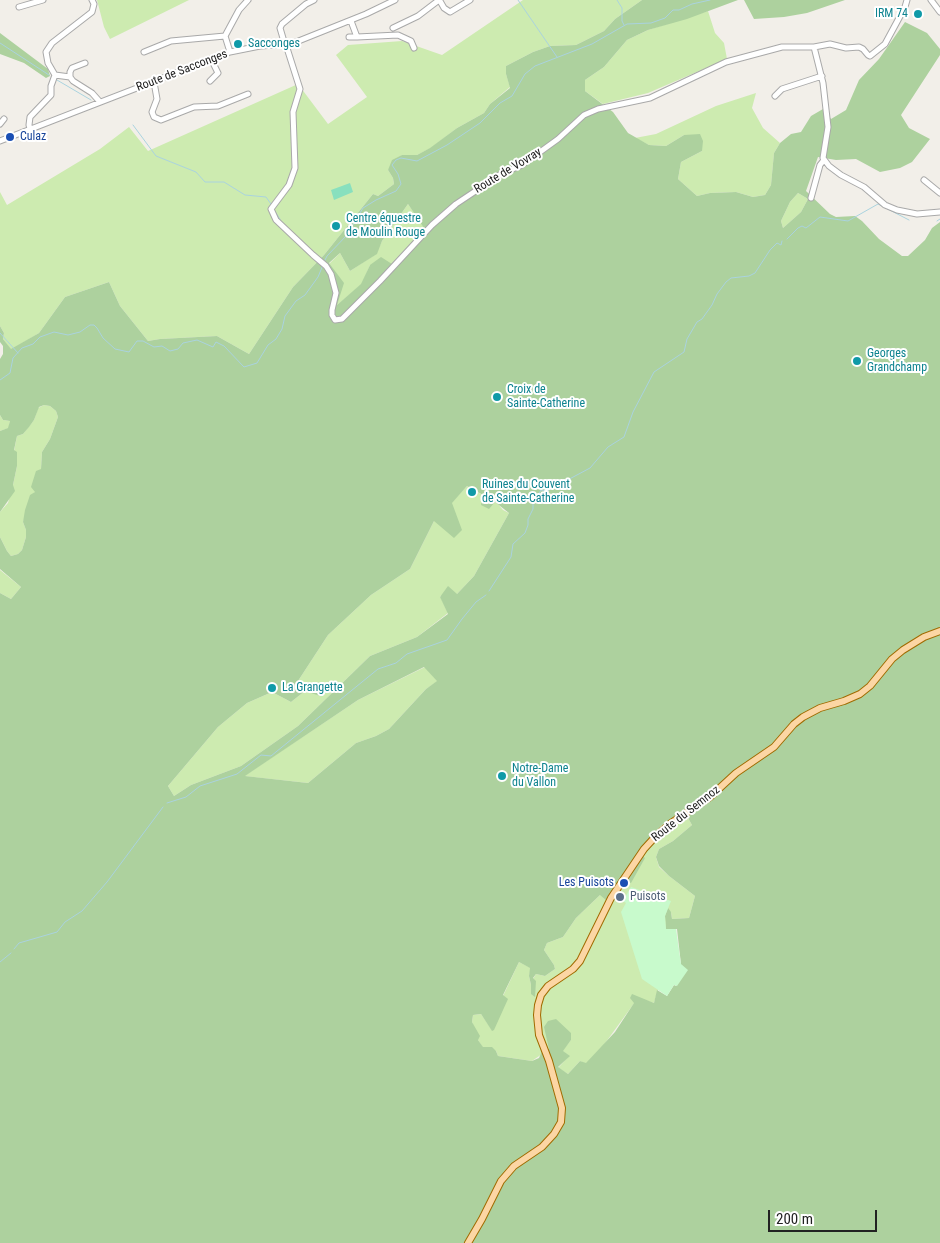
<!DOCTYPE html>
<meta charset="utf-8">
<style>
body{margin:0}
#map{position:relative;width:940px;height:1243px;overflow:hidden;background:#f2efe9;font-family:"Roboto Condensed",sans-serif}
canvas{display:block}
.scale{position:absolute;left:768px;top:1210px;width:109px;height:22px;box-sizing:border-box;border:2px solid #222;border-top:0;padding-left:6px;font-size:15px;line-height:18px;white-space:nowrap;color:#222;-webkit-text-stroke:4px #fff;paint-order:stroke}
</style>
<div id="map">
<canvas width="940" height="1243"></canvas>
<div class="scale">200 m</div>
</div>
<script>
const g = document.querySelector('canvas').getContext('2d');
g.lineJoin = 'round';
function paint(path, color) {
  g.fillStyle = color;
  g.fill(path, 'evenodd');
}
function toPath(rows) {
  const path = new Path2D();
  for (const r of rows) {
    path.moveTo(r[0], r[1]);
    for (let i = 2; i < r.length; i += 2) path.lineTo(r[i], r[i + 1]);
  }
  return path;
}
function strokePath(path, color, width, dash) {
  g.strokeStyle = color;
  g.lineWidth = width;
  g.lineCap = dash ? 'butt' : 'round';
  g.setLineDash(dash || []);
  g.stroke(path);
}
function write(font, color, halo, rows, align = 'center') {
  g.font = font + ' "Roboto Condensed",sans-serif';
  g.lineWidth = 4;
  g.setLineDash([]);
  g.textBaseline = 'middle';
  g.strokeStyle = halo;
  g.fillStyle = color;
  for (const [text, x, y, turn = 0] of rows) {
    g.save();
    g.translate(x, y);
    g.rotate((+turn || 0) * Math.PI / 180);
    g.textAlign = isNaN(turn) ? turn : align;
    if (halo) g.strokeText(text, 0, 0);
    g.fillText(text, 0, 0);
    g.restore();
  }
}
const grass = toPath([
 [97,0,189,0,110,39,104,27],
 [523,0,642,0,615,19,604,31,576,45,550,46,533,52,506,66,506,74,510,87,490,104,484,113,457,128,431,148,417,155,402,155,388,170,393,178,394,184,378,196,373,194,324,255,293,287,249,354,217,336,160,339,148,341,120,306,109,282,65,297,39,333,11,350,3,339,4,333,0,326,0,192,7,205,100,149,129,127,148,151,298,84,328,124,367,97,336,55,348,45,402,41,442,55],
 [708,11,715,33,724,43,727,59,648,93,603,104,585,91,585,80,604,67,627,40,648,30],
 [756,93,752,108,763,128,780,143,774,153,771,185,765,195,753,197,736,192,710,193,697,196,678,179,681,162,702,151,684,135,666,146,649,145,635,138,656,134,716,106],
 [798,193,808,199,801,212,783,228,781,221,790,202],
 [408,204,425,228,392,264,370,265,362,284,336,306,329,264,340,253,350,271,376,254,382,241],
 [44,405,50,406,56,411,58,417,50,439,42,452,41,469,35,492,23,522,26,530,26,537,22,550,18,554,11,556,7,551,0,537,0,512,8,503,13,485,17,466,14,451,17,436,23,434,34,420,38,408],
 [0,415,3,420,10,421,9,428,0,431],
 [467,486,498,504,503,510,509,513,474,576,457,594,440,596,448,613,417,637,370,656,298,726,241,766,191,785,174,796,168,786,218,727,247,703,272,692,291,702,305,691,324,690,298,681,328,635,371,595,410,569,434,521],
 [0,570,21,587,11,599,0,593],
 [425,667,438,681,426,689,389,729,376,736,356,743,308,783,244,776,358,700],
 [684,811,692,825,673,841,659,849,656,857,659,867,669,876,695,896,689,918,672,919,671,912,665,916,676,929,654,1003,638,998,603,1046,586,1064,580,1061,568,1074,558,1068,569,1056,562,1051,571,1040,549,1049,532,1061,498,1056,496,1051,483,1048,478,1040,472,1022,473,1015,481,1014,492,1030,503,996,519,962,531,968,529,976,531,985,531,994,533,979,536,974,545,976,555,969,554,965,544,950,547,943,563,937,576,918,600,895,639,853,645,843,661,826]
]);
const forest = toPath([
 [642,0,738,0,687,19,648,30,627,40,604,67,585,80,585,91,613,112,628,133,649,145,666,146,684,135,700,134,703,141,702,151,681,162,678,179,697,196,710,193,736,192,753,197,765,195,771,185,774,153,780,143,791,134,801,132,811,116,823,109,831,119,846,110,859,80,879,59,905,22,927,33,940,49,940,55,901,115,909,128,930,139,912,162,900,168,880,172,856,159,836,160,818,157,806,191,830,214,836,217,855,216,862,221,879,239,902,256,908,256,925,240,932,228,940,222,940,1243,0,1243,0,593,11,599,21,587,0,569,0,537,7,551,11,556,18,554,22,550,26,537,26,530,23,522,25,510,30,495,35,492,31,487,36,471,41,469,42,452,50,439,58,417,56,411,50,406,44,405,39,407,34,420,29,427,23,434,17,436,14,450,17,452,17,466,13,485,15,491,0,512,0,431,8,428,10,421,3,420,0,415,0,359,3,354,3,346,0,342,0,326,4,333,3,339,11,349,39,333,65,297,109,282,120,306,148,341,160,339,217,336,249,354,293,287,324,255,373,194,378,196,394,184,393,178,388,170,392,160,402,155,417,155,430,148,457,128,484,113,490,104,510,88,506,74,506,66,533,52,550,46,576,45,604,31,615,19],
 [798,193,808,199,801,212,783,228,781,221,790,202],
 [408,204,424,228,392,264,381,257,370,265,361,284,337,305,344,283,329,263,340,253,350,271,377,254,382,241],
 [467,486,483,495,481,505,489,509,495,502,509,513,474,576,457,594,448,586,440,597,448,614,417,637,370,656,298,726,241,766,191,785,174,796,168,786,218,727,247,703,272,692,291,702,305,691,320,696,324,690,298,681,328,635,371,595,410,569,434,521,454,538,462,530,452,503],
 [424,667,437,681,426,689,389,729,376,736,356,743,308,783,245,776,358,700],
 [684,811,692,825,673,841,659,849,656,857,659,866,669,876,695,896,689,918,672,919,671,912,668,908,665,916,666,929,677,929,681,964,676,986,674,985,667,996,657,990,654,1003,632,994,630,998,634,1003,615,1032,586,1063,580,1061,568,1074,558,1067,570,1056,563,1051,571,1040,571,1033,556,1019,548,1021,544,1027,549,1049,542,1051,539,1058,532,1061,498,1056,496,1051,492,1047,483,1047,478,1040,480,1036,472,1022,473,1015,481,1014,492,1031,494,1030,508,999,503,995,519,962,530,968,529,976,531,985,531,994,535,997,536,981,533,978,536,974,545,976,555,969,554,965,544,950,547,943,563,937,576,918,600,895,606,900,622,880,631,883,645,858,639,853,645,843,661,826],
 [744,0,845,0,807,13,784,17,754,19],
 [0,33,48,69,50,76,46,78,24,63,0,54]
]);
const park = toPath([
 [631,887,671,901,665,916,666,929,676,929,681,964,688,970,677,986,674,985,667,996,642,979,621,912,626,903,623,901]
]);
const pitch = toPath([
 [350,183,353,192,334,200,331,190]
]);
const stream = toPath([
 [518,0,557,57],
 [617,0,622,8,622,21,624,25],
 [0,43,49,75],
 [57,80,91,100],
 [133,125,156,156,196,172,205,182,224,182,245,195,266,197,271,204],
 [274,210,280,219],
 [937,221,940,219],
 [787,239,798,228,802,226,806,228,820,217,848,221,878,204,909,220],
 [324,262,327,256,347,235,363,208,376,200,396,191,401,184,398,174,392,165,396,160,401,158,417,161,447,145,480,123,500,103,512,96,525,74,535,66,592,44,627,24,651,23,665,18,673,10,679,10,692,4,710,0],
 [0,333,18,353],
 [0,380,10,373,13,358,22,348,33,344,40,337,54,332,68,335,80,332,90,325,94,325,97,328,103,338,115,349,129,352,137,341,143,341,154,347,162,346,170,351,178,349,183,343,197,340,213,347,216,342,224,346,244,367,257,363,268,345,276,339,282,329,285,316,296,301,305,295,318,277,323,265],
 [489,591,511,557,513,544,525,533,528,525,528,519,533,509,533,498,537,497,541,490,547,491,590,468,608,447,624,437,633,412,654,372,684,352,687,339,697,322,702,319,712,305,717,294,726,282,731,278,749,276,755,273,770,250,777,243,781,245,782,241],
 [167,803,186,797,200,786,237,774,261,755,271,756,378,669,396,663,407,654,447,640,462,619,476,602,486,595],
 [14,949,19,943,57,932,65,922,82,911,107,882,163,807],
 [0,962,11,953]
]);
const minor = toPath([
 [931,0,940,12],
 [440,1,444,8,450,12,470,0],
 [19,7,43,0],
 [351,21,357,37,398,35,411,41,414,48],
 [393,28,418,16,439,0],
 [349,37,357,37],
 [285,45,280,28,282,24,306,4,314,0],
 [286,45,300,89,293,112,295,168,289,185,271,209,276,220,313,255,326,266,331,274,336,293,332,310,332,315,335,320,342,319,380,281,432,225,456,204,501,174,522,165,558,139,584,115,598,109,650,98,726,62,782,47,814,47,823,83,828,127,823,158,829,166,841,175,864,187,885,205,897,210,917,214,940,212],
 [814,47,830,44,846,48,859,47,863,49,868,55,870,56,885,44,905,7,907,0],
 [144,52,171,41,225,36],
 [230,52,225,36,239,10,248,0],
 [85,63,72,68,70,72,70,77,73,81,92,93,100,102],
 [70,77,55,75,48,63,46,52,52,43,92,12,94,4,92,0],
 [210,81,218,73,211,59],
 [154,82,157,99,152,112,154,117,161,120,194,107,218,106,248,94],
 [775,96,782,89,822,76],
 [0,124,4,119],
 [30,129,29,125,30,117,51,95,51,86,55,75],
 [0,141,230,52,260,46,291,44,366,14,395,0],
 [924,180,940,193],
 [811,198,820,165,824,160]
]);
const major = toPath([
 [468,1243,482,1219,501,1181,514,1166,542,1147,554,1134,561,1122,562,1108,549,1061,539,1035,537,1015,538,1005,541,995,548,986,573,969,580,961,611,898,644,849,656,836,671,823,710,797,736,773,774,747,794,724,803,717,820,708,844,701,860,694,870,686,892,659,903,650,924,637,940,631]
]);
const markers = [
 [918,14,5,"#0f9aa8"],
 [238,44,5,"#0f9aa8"],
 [10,137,5,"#1a4fb4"],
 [336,226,5,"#0f9aa8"],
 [857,361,5,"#0f9aa8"],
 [497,397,5,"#0f9aa8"],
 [472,492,5,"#0f9aa8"],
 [272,688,5,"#0f9aa8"],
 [502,776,5,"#0f9aa8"],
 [624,883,5,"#1a4fb4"],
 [620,897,5,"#5c6f8a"]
];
const cultureNames = [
 ["IRM 74",908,14,"right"],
 ["Sacconges",248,44],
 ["Centre équestre",346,219],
 ["de Moulin Rouge",346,233],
 ["Georges",867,354],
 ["Grandchamp",867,368],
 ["Croix de",507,390],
 ["Sainte-Catherine",507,404],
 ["Ruines du Couvent",482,485],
 ["de Sainte-Catherine",482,499],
 ["La Grangette",282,688],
 ["Notre-Dame",512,769],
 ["du Vallon",512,783]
];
const streetNames = [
 ["Route de Sacconges",182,71,-21],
 ["Route de Vovray",508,171,-31],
 ["Route du Semnoz",686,814,-38]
];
const transitNames = [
 ["Culaz",20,137],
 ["Les Puisots",614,883,"right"]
];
const serviceNames = [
 ["Puisots",630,897]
];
paint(grass, '#cdebb0');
paint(forest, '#add19e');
paint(park, '#c8facc');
paint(pitch, '#88e0be');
strokePath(stream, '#aad3df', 1);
strokePath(minor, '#a9a9a9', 7);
strokePath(major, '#a06b00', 8);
strokePath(minor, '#fff', 5);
strokePath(major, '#fcd6a4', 6);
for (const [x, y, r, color] of markers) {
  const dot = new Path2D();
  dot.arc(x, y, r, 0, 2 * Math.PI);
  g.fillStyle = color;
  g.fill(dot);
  strokePath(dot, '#fff', 2);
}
write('12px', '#0d838f', '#fff', cultureNames, 'left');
write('12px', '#222', '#fff', streetNames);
write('12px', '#164399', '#fff', transitNames, 'left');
write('12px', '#4e5e75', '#fff', serviceNames, 'left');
</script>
